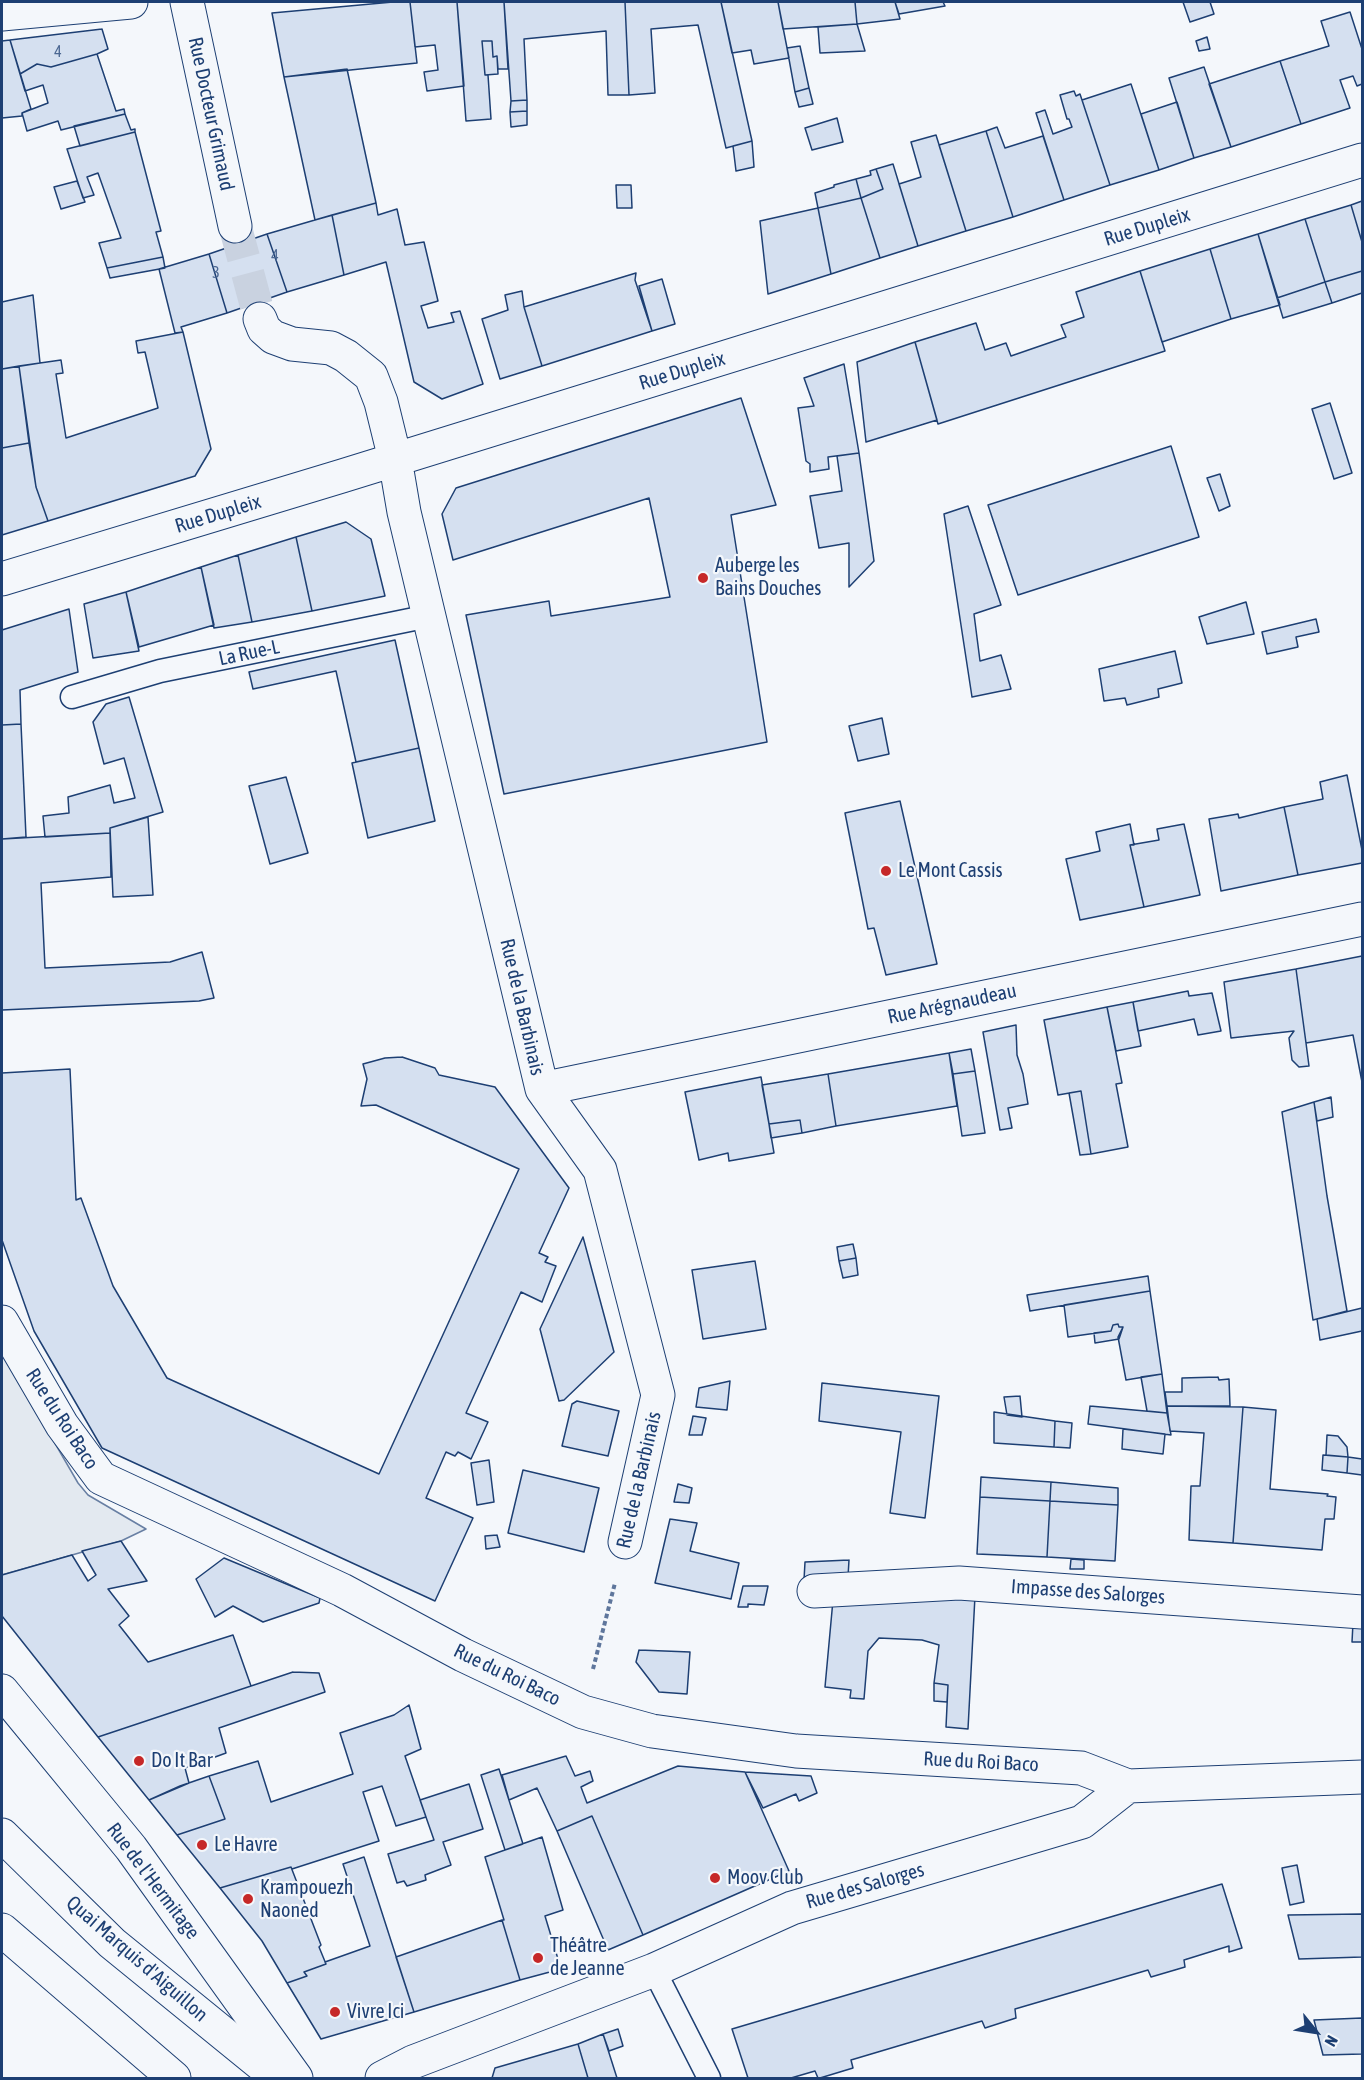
<!DOCTYPE html>
<meta charset="utf-8">
<style>
body{margin:0}
#map{position:relative;width:1364px;height:2080px;overflow:hidden;background:#f4f7fb;font-family:"Asap Condensed",sans-serif}
canvas{display:block}
.frame{position:absolute;inset:0;border:3px solid #1d3f73;pointer-events:none}
.north{position:absolute;left:1286px;top:2002px;width:60px;height:60px;-webkit-text-stroke:4px #f4f7fb;paint-order:stroke;rotate:120deg;font-size:16px;font-weight:700;line-height:24px;text-align:center;color:#1d3f73}
.north::after{content:'';display:block;margin:auto;width:21px;height:27px;background:#1d3f73;clip-path:polygon(50% 0,100% 100%,50% 72%,0 100%)}
</style>
<div id="map">
<canvas width="1364" height="2080"></canvas>
<div class="frame"></div>
<div class="north">N</div>
</div>
<script>
const g = document.querySelector('canvas').getContext('2d');
g.lineJoin = 'round';
function paint(path, color) {
  g.fillStyle = color;
  g.fill(path, 'evenodd');
}
function toPath(rows) {
  const path = new Path2D();
  for (const r of rows) {
    path.moveTo(r[0], r[1]);
    for (let i = 2; i < r.length; i += 2) path.lineTo(r[i], r[i + 1]);
  }
  return path;
}
function strokePath(path, color, width, dash) {
  g.strokeStyle = color;
  g.lineWidth = width;
  g.lineCap = dash ? 'butt' : 'round';
  g.setLineDash(dash || []);
  g.stroke(path);
}
function write(font, color, halo, rows, align = 'center') {
  g.font = font + ' "Asap Condensed",sans-serif';
  g.lineWidth = 4.5;
  g.setLineDash([]);
  g.textBaseline = 'middle';
  g.strokeStyle = halo;
  g.fillStyle = color;
  for (const [text, x, y, turn = 0] of rows) {
    g.save();
    g.translate(x, y);
    g.rotate((+turn || 0) * Math.PI / 180);
    g.textAlign = isNaN(turn) ? turn : align;
    if (halo) g.strokeText(text, 0, 0);
    g.fillText(text, 0, 0);
    g.restore();
  }
}
const green = toPath([
 [2,1352,78,1483,88,1495,146,1529,121,1541,2,1575,2,1352]
]);
const building = toPath([
 [393,2,410,2,417,63,284,77,272,13,393,2],
 [410,2,457,2,464,86,427,91,424,72,438,70,435,45,415,47,410,2],
 [457,2,504,2,508,69,498,69,497,56,493,57,492,41,482,41,485,75,488,75,491,119,466,121,457,2],
 [504,2,625,2,629,95,608,95,606,31,524,39,527,100,511,101,504,2],
 [625,2,721,2,752,141,726,148,698,25,651,29,655,93,629,95,625,2],
 [721,2,778,2,789,58,754,64,751,50,732,53,721,2],
 [778,2,855,2,857,24,783,29,778,2],
 [855,2,895,2,900,19,857,24,855,2],
 [895,2,943,2,945,6,899,14,895,2],
 [1183,2,1210,2,1214,14,1190,22,1183,2],
 [1350,12,1362,49,1362,84,1357,86,1353,76,1340,80,1350,108,1301,124,1280,61,1329,46,1321,21,1350,12],
 [857,24,865,51,820,53,818,27,857,24],
 [102,29,108,49,97,54,51,67,37,64,20,74,10,40,102,29],
 [1207,37,1210,49,1199,51,1196,41,1207,37],
 [10,40,31,109,22,113,22,116,2,118,2,41,10,40],
 [482,41,492,41,493,57,497,56,498,74,485,75,482,41],
 [800,46,809,88,795,92,787,48,800,46],
 [97,54,116,111,124,109,125,114,61,130,58,121,27,131,22,113,48,103,43,85,25,91,20,74,37,64,51,67,97,54],
 [1280,61,1301,124,1231,147,1209,84,1280,61],
 [1204,67,1231,147,1194,158,1169,78,1204,67],
 [347,69,376,203,315,220,284,77,347,69],
 [1131,84,1159,170,1110,185,1082,100,1131,84],
 [809,88,813,104,799,107,795,92,809,88],
 [1074,91,1076,96,1080,94,1110,185,1064,200,1036,113,1045,110,1053,134,1072,127,1069,119,1067,119,1060,95,1074,91],
 [527,100,527,111,510,112,511,101,527,100],
 [1177,102,1194,158,1159,170,1141,114,1177,102],
 [527,111,527,125,511,127,510,112,527,111],
 [125,114,131,130,135,129,135,132,80,146,74,126,125,114],
 [837,118,843,142,812,150,805,128,837,118],
 [997,127,1005,148,1043,136,1064,200,1013,217,986,131,997,127],
 [986,131,1013,217,966,231,939,145,986,131],
 [135,132,161,231,156,232,163,257,107,268,99,243,121,238,98,173,87,177,94,195,83,198,67,149,135,132],
 [936,135,966,231,918,246,899,184,921,177,911,142,936,135],
 [752,141,754,167,736,171,733,146,752,141],
 [893,164,918,246,880,258,861,198,883,189,876,169,893,164],
 [876,169,883,189,861,198,856,179,871,175,870,171,876,169],
 [856,179,861,198,818,208,815,193,834,187,834,185,856,179],
 [77,181,85,202,61,209,54,187,77,181],
 [616,185,631,185,632,208,617,208,616,185],
 [861,198,880,258,831,274,818,208,861,198],
 [1362,201,1362,242,1351,205,1362,201],
 [376,203,378,215,397,209,405,245,424,242,438,301,421,306,428,328,454,322,451,313,460,311,483,384,442,399,414,382,386,262,344,275,332,215,376,203],
 [1351,205,1362,242,1362,271,1325,282,1305,219,1351,205],
 [818,208,831,274,768,294,760,221,818,208],
 [332,215,344,275,287,292,267,234,332,215],
 [1305,219,1325,282,1277,298,1258,234,1305,219],
 [267,234,287,292,227,313,209,254,267,234],
 [1258,234,1280,305,1231,319,1210,249,1258,234],
 [1210,249,1231,319,1162,342,1140,271,1210,249],
 [209,254,227,313,181,327,183,332,175,333,159,269,209,254],
 [163,257,165,268,110,278,107,268,163,257],
 [1140,271,1165,351,938,424,915,342,976,323,985,350,1006,343,1011,356,1066,337,1061,325,1084,317,1076,292,1140,271],
 [1362,271,1362,293,1332,303,1325,282,1362,271],
 [636,273,635,280,652,331,542,366,524,307,636,273],
 [662,279,675,324,652,331,639,286,662,279],
 [1325,282,1332,303,1283,318,1277,298,1325,282],
 [522,291,524,307,542,366,500,379,482,319,508,310,505,295,522,291],
 [33,295,40,363,2,369,2,302,33,295],
 [183,332,211,449,195,476,48,521,36,487,19,366,61,360,63,373,56,374,66,438,158,408,145,352,138,353,136,341,183,332],
 [915,342,937,420,866,442,857,362,915,342],
 [844,364,859,453,828,457,829,469,810,472,810,464,806,461,798,408,814,406,804,378,844,364],
 [19,366,29,443,2,448,2,369,19,366],
 [741,398,776,505,731,515,767,742,504,794,466,615,549,601,551,616,670,597,649,498,453,560,442,514,456,488,741,398],
 [1330,403,1352,473,1334,479,1312,409,1330,403],
 [29,443,36,487,48,521,2,535,2,448,29,443],
 [1171,446,1199,537,1018,595,988,505,1171,446],
 [859,453,874,561,849,587,849,543,819,548,810,496,842,491,837,456,859,453],
 [1220,474,1230,506,1219,511,1207,478,1220,474],
 [968,506,1001,605,974,614,980,661,1001,655,1011,689,972,697,944,514,968,506],
 [346,522,371,539,385,596,312,611,296,537,346,522],
 [296,537,312,611,252,622,238,555,296,537],
 [238,555,252,622,214,628,201,567,238,555],
 [201,567,214,625,139,647,126,592,201,567],
 [126,592,139,651,93,658,84,604,126,592],
 [1246,602,1254,634,1207,644,1199,617,1246,602],
 [69,609,78,672,20,690,21,724,2,725,2,630,69,609],
 [1316,619,1319,632,1296,637,1298,647,1267,654,1262,632,1316,619],
 [395,640,419,748,356,762,336,671,253,689,249,672,395,640],
 [1175,651,1182,683,1158,689,1159,697,1127,705,1125,698,1104,701,1099,669,1175,651],
 [129,697,163,812,110,828,110,833,45,837,43,816,69,813,68,797,110,785,114,803,135,798,124,758,104,764,93,722,106,704,129,697],
 [882,718,889,754,858,761,849,726,882,718],
 [21,724,26,837,2,839,2,725,21,724],
 [419,748,435,821,368,838,352,763,419,748],
 [1347,775,1362,850,1362,863,1298,875,1284,807,1323,799,1320,782,1347,775],
 [286,777,308,853,270,864,249,786,286,777],
 [900,801,937,964,886,975,874,928,868,929,845,813,900,801],
 [1284,807,1298,875,1221,891,1209,819,1238,814,1239,818,1284,807],
 [148,817,153,895,113,897,110,828,148,817],
 [1130,824,1134,845,1130,845,1144,907,1080,920,1066,859,1100,851,1096,832,1130,824],
 [1184,824,1200,895,1144,907,1130,845,1159,840,1157,829,1184,824],
 [110,833,111,877,41,883,45,968,170,962,202,952,214,998,199,1001,2,1010,2,839,110,833],
 [1362,956,1362,1082,1353,1035,1306,1043,1296,969,1362,956],
 [1296,969,1306,1043,1309,1066,1299,1067,1292,1060,1289,1038,1294,1031,1231,1038,1224,982,1296,969],
 [1188,991,1189,996,1212,993,1221,1031,1198,1035,1194,1019,1138,1031,1133,1002,1188,991],
 [1133,1002,1141,1046,1116,1051,1107,1007,1133,1002],
 [1107,1007,1122,1083,1116,1084,1128,1147,1091,1154,1081,1091,1058,1095,1044,1020,1107,1007],
 [1016,1025,1017,1055,1023,1074,1028,1104,1008,1108,1012,1128,1000,1130,983,1032,1016,1025],
 [971,1049,975,1071,953,1074,949,1053,971,1049],
 [949,1053,957,1106,836,1126,828,1074,949,1053],
 [402,1057,435,1068,439,1075,495,1087,569,1188,539,1253,548,1257,545,1262,556,1266,542,1302,521,1292,466,1413,488,1422,471,1459,458,1452,455,1456,446,1452,426,1498,473,1518,435,1601,102,1448,34,1331,2,1240,2,1073,70,1069,76,1200,81,1198,113,1286,167,1378,379,1474,519,1169,376,1105,361,1106,367,1079,363,1064,385,1058,402,1057],
 [975,1071,985,1133,962,1136,953,1074,975,1071],
 [828,1074,836,1126,802,1133,800,1120,769,1124,762,1085,828,1074],
 [761,1077,774,1153,729,1161,728,1153,699,1160,685,1092,761,1077],
 [1081,1091,1091,1154,1080,1155,1069,1093,1081,1091],
 [1331,1097,1333,1117,1317,1121,1314,1102,1331,1097],
 [1314,1102,1327,1196,1347,1311,1313,1320,1282,1112,1314,1102],
 [800,1120,802,1133,771,1138,769,1124,800,1120],
 [583,1237,614,1352,564,1400,559,1401,540,1329,583,1237],
 [853,1244,856,1258,839,1261,837,1247,853,1244],
 [856,1258,858,1275,843,1278,839,1261,856,1258],
 [755,1261,766,1329,703,1339,692,1270,755,1261],
 [1148,1276,1150,1291,1030,1311,1027,1295,1148,1276],
 [1150,1291,1162,1374,1126,1380,1118,1337,1123,1327,1119,1327,1118,1324,1113,1325,1111,1331,1068,1337,1064,1305,1150,1291],
 [1362,1308,1362,1334,1362,1331,1320,1340,1317,1319,1362,1308],
 [1118,1324,1119,1327,1123,1327,1119,1339,1095,1343,1094,1333,1111,1331,1113,1325,1118,1324],
 [1162,1374,1167,1413,1147,1411,1141,1377,1162,1374],
 [1218,1377,1219,1380,1229,1379,1230,1406,1167,1406,1165,1392,1182,1392,1182,1378,1218,1377],
 [730,1381,727,1410,696,1407,699,1388,730,1381],
 [822,1383,939,1396,925,1518,890,1513,901,1432,819,1421,822,1383],
 [1020,1396,1022,1417,1007,1415,1004,1397,1020,1396],
 [577,1401,619,1411,608,1456,562,1446,572,1404,577,1401],
 [1090,1406,1167,1413,1171,1435,1088,1424,1090,1406],
 [1167,1406,1243,1407,1233,1543,1189,1540,1191,1486,1200,1486,1204,1433,1170,1431,1167,1406],
 [1243,1407,1276,1410,1270,1489,1328,1494,1327,1496,1336,1497,1334,1519,1325,1519,1322,1550,1233,1543,1243,1407],
 [994,1412,1055,1421,1054,1447,994,1443,994,1412],
 [693,1416,706,1418,702,1435,689,1435,693,1416],
 [1055,1421,1072,1423,1070,1448,1054,1447,1055,1421],
 [1123,1429,1165,1434,1163,1454,1122,1449,1123,1429],
 [1327,1435,1338,1436,1347,1447,1348,1457,1326,1455,1327,1435],
 [1323,1455,1348,1457,1347,1473,1322,1470,1323,1455],
 [1348,1457,1362,1459,1362,1475,1347,1473,1348,1457],
 [489,1460,494,1502,477,1505,471,1463,489,1460],
 [523,1470,599,1488,584,1552,508,1533,523,1470],
 [981,1477,1051,1482,1050,1501,980,1497,981,1477],
 [1051,1482,1118,1488,1118,1505,1050,1501,1051,1482],
 [678,1484,692,1488,689,1503,674,1502,678,1484],
 [980,1497,1050,1501,1047,1557,977,1554,980,1497],
 [1050,1501,1118,1505,1115,1561,1047,1557,1050,1501],
 [670,1519,697,1523,690,1551,739,1563,731,1599,655,1583,670,1519],
 [497,1535,500,1547,486,1549,485,1536,497,1535],
 [121,1541,147,1581,108,1589,129,1616,119,1625,148,1662,233,1635,251,1686,98,1737,2,1616,2,1575,72,1555,88,1581,96,1575,82,1551,121,1541],
 [224,1558,320,1598,319,1603,263,1622,233,1606,215,1617,196,1579,224,1558],
 [1071,1559,1084,1560,1084,1569,1070,1569,1071,1559],
 [849,1560,848,1577,804,1580,805,1562,849,1560],
 [743,1586,768,1586,764,1605,748,1604,748,1607,738,1607,743,1586],
 [975,1596,968,1729,946,1727,948,1685,934,1683,939,1645,922,1640,879,1638,868,1651,864,1699,850,1698,851,1690,825,1687,833,1600,975,1596],
 [1353,1623,1362,1624,1362,1642,1352,1642,1353,1623],
 [639,1650,690,1652,687,1694,659,1692,636,1662,639,1650],
 [293,1672,319,1673,325,1692,219,1728,226,1753,185,1768,189,1783,149,1800,98,1737,293,1672],
 [934,1683,948,1685,947,1702,934,1701,934,1683],
 [409,1705,421,1749,405,1756,426,1817,396,1826,382,1786,363,1792,379,1841,292,1869,291,1867,220,1888,177,1835,225,1819,209,1776,258,1761,271,1802,353,1774,340,1733,394,1715,409,1705],
 [566,1756,575,1776,590,1771,593,1781,581,1787,587,1803,678,1766,745,1772,789,1871,643,1935,592,1816,557,1831,537,1788,509,1800,502,1775,566,1756],
 [499,1769,523,1844,505,1850,481,1775,499,1769],
 [745,1772,811,1776,817,1793,799,1801,796,1794,763,1808,745,1772],
 [209,1776,225,1819,177,1835,149,1800,180,1786,209,1776],
 [469,1784,483,1829,443,1842,451,1865,425,1875,426,1880,407,1886,404,1881,397,1883,388,1854,434,1840,420,1800,469,1784],
 [592,1816,643,1935,608,1950,557,1831,592,1816],
 [542,1837,563,1910,545,1916,561,1969,520,1980,502,1920,504,1920,485,1857,542,1837],
 [364,1857,414,2012,321,2039,287,1983,307,1976,304,1972,326,1964,325,1962,370,1946,343,1864,364,1857],
 [1297,1865,1304,1902,1290,1905,1282,1868,1297,1865],
 [291,1867,321,1945,319,1947,326,1964,304,1972,307,1976,287,1983,262,1941,220,1888,291,1867],
 [1222,1884,1242,1948,1229,1952,1229,1946,1184,1960,1185,1967,1151,1977,1148,1970,1015,2009,1016,2018,985,2028,982,2021,851,2060,853,2068,820,2078,818,2078,815,2071,791,2078,748,2078,732,2029,1222,1884],
 [1362,1914,1362,1957,1299,1959,1288,1915,1362,1914],
 [502,1920,520,1980,414,2012,396,1957,502,1920],
 [1362,2018,1362,2054,1323,2055,1314,2020,1362,2018],
 [618,2029,623,2046,609,2051,603,2034,618,2029],
 [603,2034,617,2078,588,2078,578,2044,603,2034],
 [578,2044,588,2078,492,2078,495,2068,578,2044]
]);
const minorTunnel = toPath([
 [235,226,260,319]
]);
const path = toPath([
 [593,1669,615,1583]
]);
const service = toPath([
 [72,697,160,671,429,616],
 [654,1970,709,2078]
]);
const pedestrian = toPath([
 [814,1591,959,1583,1362,1612]
]);
const minor = toPath([
 [187,2,235,226],
 [2,14,131,2],
 [260,319,264,329,273,337,292,344,331,348,346,356,371,376,381,402,395,459,404,512,542,1089,600,1170,658,1395,625,1542],
 [2,579,342,476,1362,160],
 [542,1089,1362,919],
 [2,1322,62,1425,101,1478,342,1590,463,1655,583,1712,652,1731,796,1751,1081,1768,1128,1786],
 [2,1691,131,1848,296,2078],
 [382,2078,413,2062,654,1970,792,1908,1082,1822,1128,1786,1362,1777]
]);
const primary = toPath([
 [2,1835,112,1943,278,2078],
 [2,1930,174,2078]
]);
const markers = [
 [703,578,6,"#c62828"],
 [886,871,6,"#c62828"],
 [139,1761,6,"#c62828"],
 [202,1845,6,"#c62828"],
 [715,1878,6,"#c62828"],
 [248,1899,6,"#c62828"],
 [538,1958,6,"#c62828"],
 [335,2012,6,"#c62828"]
];
const numberNames = [
 ["4",58,52],
 ["4",275,256],
 ["3",216,273]
];
const streetNames = [
 ["Rue Docteur Grimaud",211,114,78],
 ["Rue Dupleix",1147,227,-17],
 ["Rue Dupleix",682,371,-17],
 ["Rue Dupleix",218,514,-17],
 ["La Rue-L",249,653,-12],
 ["Rue Arégnaudeau",952,1004,-12],
 ["Rue de la Barbinais",522,1007,77],
 ["Rue du Roi Baco",62,1419,57],
 ["Rue de la Barbinais",639,1480,-77],
 ["Impasse des Salorges",1088,1592,4],
 ["Rue du Roi Baco",507,1675,26],
 ["Rue du Roi Baco",981,1762,3],
 ["Rue de l'Hermitage",153,1881,53],
 ["Rue des Salorges",865,1886,-16],
 ["Quai Marquis d'Aiguillon",137,1959,41]
];
const poiNames = [
 ["Auberge les",715,566],
 ["Bains Douches",715,589],
 ["Le Mont Cassis",898,871],
 ["Do It Bar",151,1761],
 ["Le Havre",214,1845],
 ["Moov Club",727,1878],
 ["Krampouezh",260,1888],
 ["Naoned",260,1911],
 ["Théâtre",550,1946],
 ["de Jeanne",550,1969],
 ["Vivre Ici",347,2012]
];
paint(green, '#e3e9f0');
strokePath(green, '#687fa3', 1.5);
paint(building, '#d5e0f0');
strokePath(building, '#1d3f73', 1.5);
strokePath(minorTunnel, '#c9d2e0', 33, [33, 16]);
strokePath(service, '#1d3f73', 25);
strokePath(pedestrian, '#1d3f73', 35);
strokePath(minor, '#1d3f73', 35);
strokePath(primary, '#1d3f73', 35);
strokePath(path, '#5e769c', 4, [4.5, 3]);
strokePath(service, '#f4f7fb', 22);
strokePath(pedestrian, '#f4f7fb', 33);
strokePath(minor, '#f4f7fb', 33);
strokePath(primary, '#f4f7fb', 33);
for (const [x, y, r, color] of markers) {
  const dot = new Path2D();
  dot.arc(x, y, r, 0, 2 * Math.PI);
  g.fillStyle = color;
  g.fill(dot);
  strokePath(dot, '#f4f7fb', 2);
}
write('16px', '#4b6792', null, numberNames);
write('20px', '#1d3f73', '#f4f7fb', streetNames);
write('20px', '#1d3f73', '#f4f7fb', poiNames, 'left');
</script>
